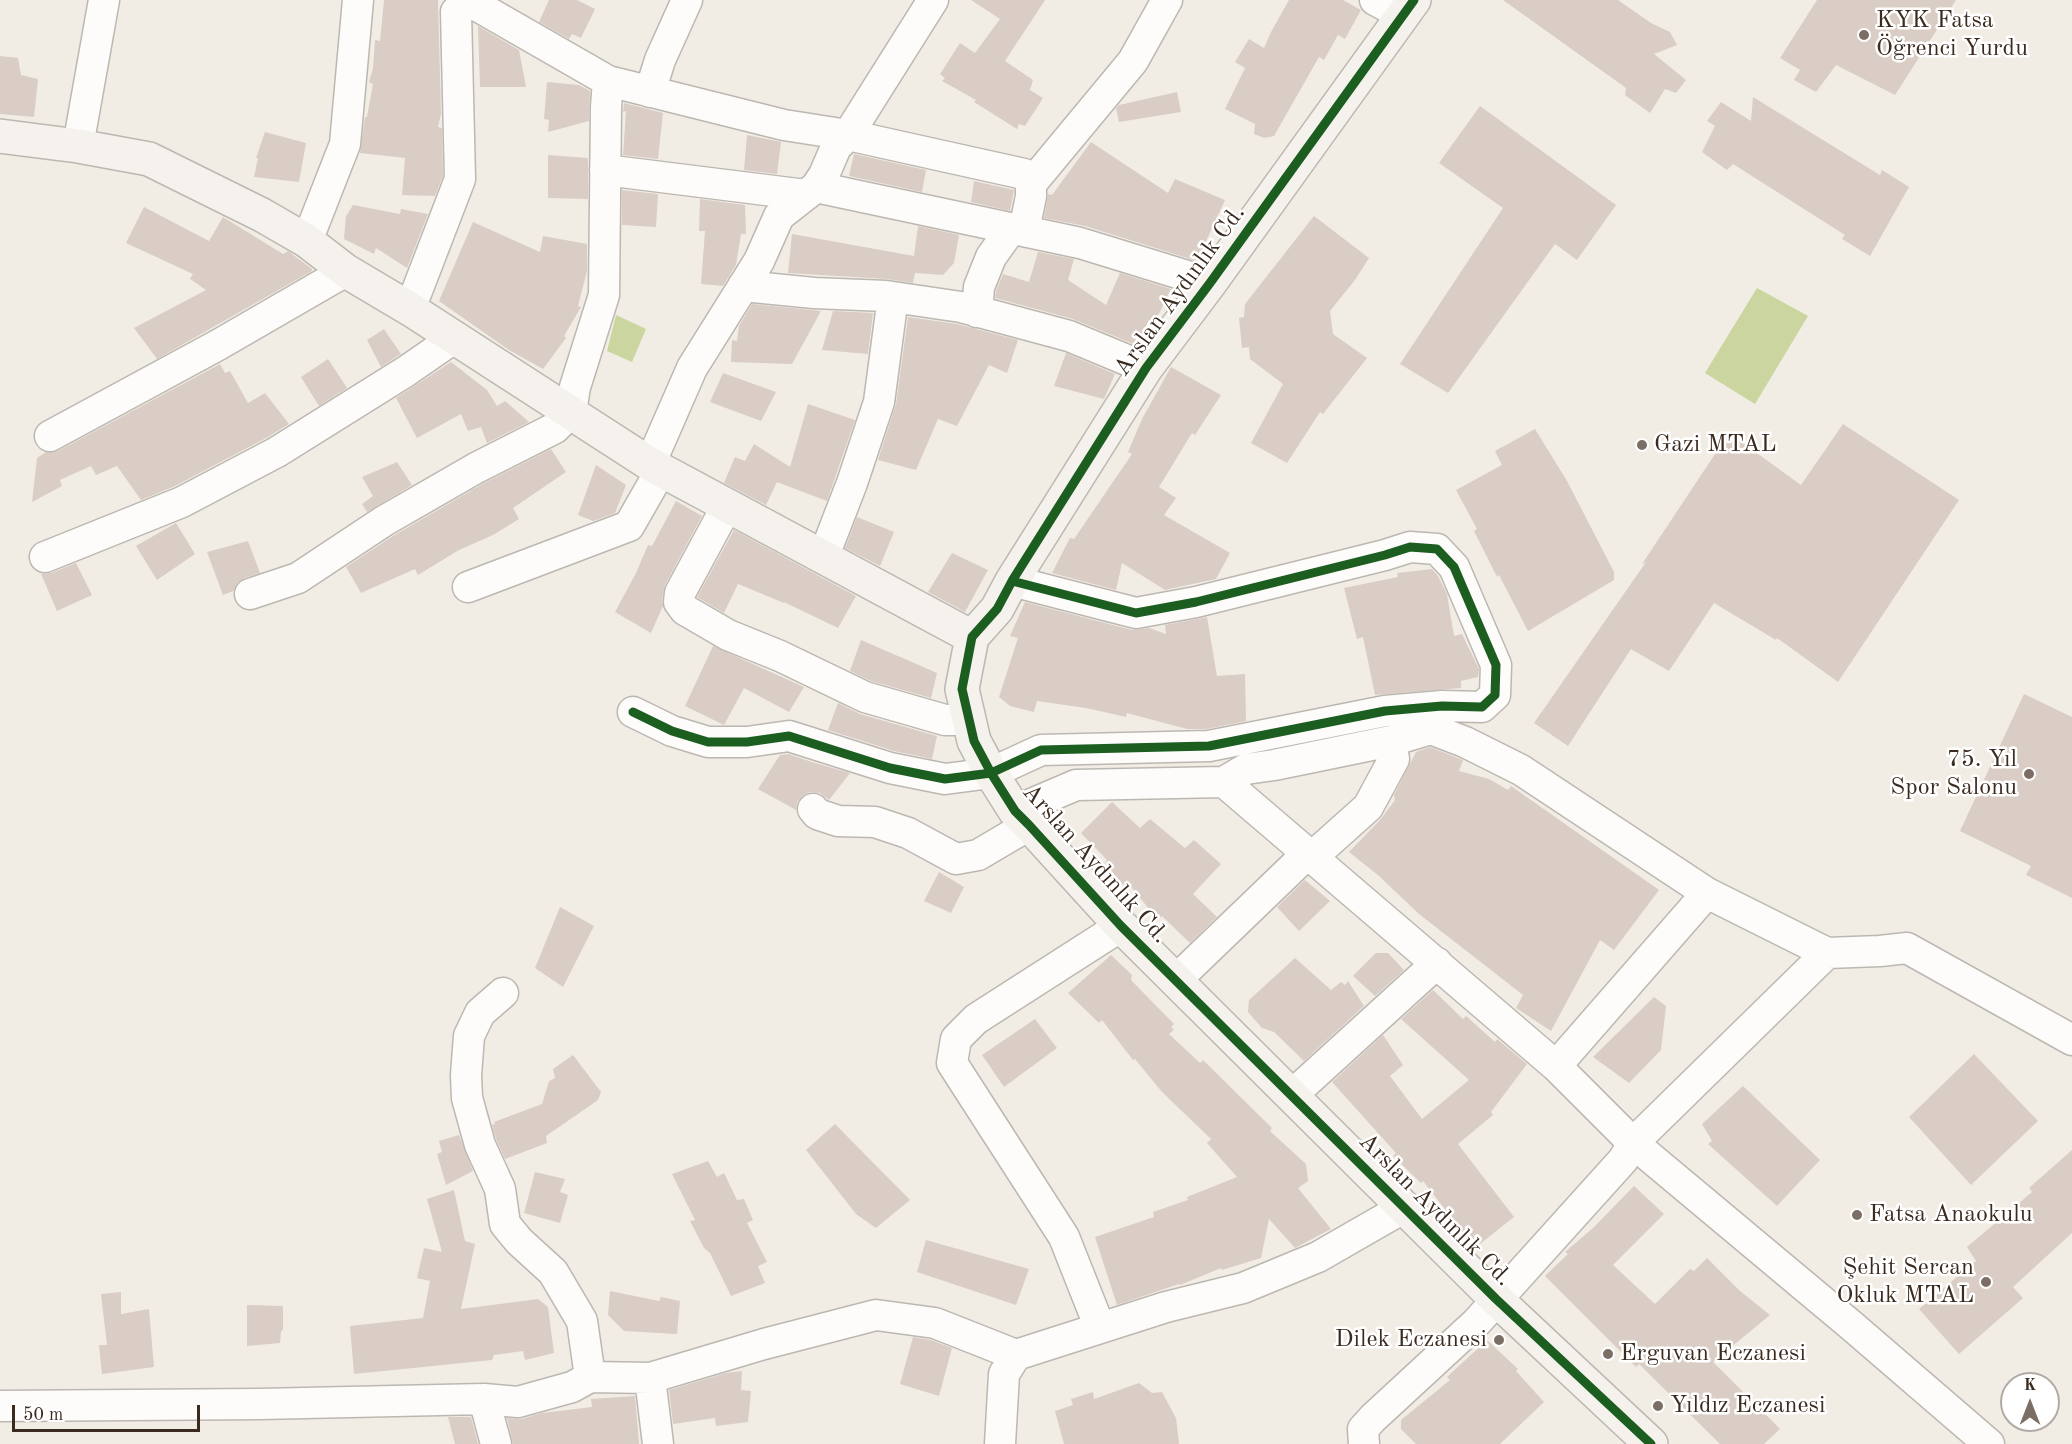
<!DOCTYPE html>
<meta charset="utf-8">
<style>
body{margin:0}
#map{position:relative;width:2072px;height:1444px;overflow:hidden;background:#f1ede5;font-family:"Old Standard TT",serif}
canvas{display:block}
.north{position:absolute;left:2000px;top:1372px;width:60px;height:60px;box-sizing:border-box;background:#fff;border:2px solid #b1aaa5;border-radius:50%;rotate:0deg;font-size:16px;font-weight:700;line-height:24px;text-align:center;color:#3b2a1e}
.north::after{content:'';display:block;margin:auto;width:21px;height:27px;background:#7b6e64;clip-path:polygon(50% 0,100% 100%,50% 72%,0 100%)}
.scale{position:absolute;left:12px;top:1405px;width:188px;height:27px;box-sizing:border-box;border:3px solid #3b2a1e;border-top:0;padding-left:8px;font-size:18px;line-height:21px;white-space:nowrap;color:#3b2a1e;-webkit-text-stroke:4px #fff;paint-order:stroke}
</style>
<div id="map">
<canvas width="2072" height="1444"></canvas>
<div class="north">K</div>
<div class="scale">50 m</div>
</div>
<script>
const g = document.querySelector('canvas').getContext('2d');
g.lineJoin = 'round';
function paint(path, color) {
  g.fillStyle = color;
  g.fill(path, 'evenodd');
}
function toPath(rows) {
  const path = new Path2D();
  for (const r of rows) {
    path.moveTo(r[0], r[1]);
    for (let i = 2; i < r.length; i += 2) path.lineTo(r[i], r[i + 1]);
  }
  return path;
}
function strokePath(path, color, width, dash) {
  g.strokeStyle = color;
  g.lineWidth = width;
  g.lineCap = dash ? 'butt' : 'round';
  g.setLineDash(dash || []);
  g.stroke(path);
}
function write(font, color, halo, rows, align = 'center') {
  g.font = font + ' "Old Standard TT",serif';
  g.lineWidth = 5;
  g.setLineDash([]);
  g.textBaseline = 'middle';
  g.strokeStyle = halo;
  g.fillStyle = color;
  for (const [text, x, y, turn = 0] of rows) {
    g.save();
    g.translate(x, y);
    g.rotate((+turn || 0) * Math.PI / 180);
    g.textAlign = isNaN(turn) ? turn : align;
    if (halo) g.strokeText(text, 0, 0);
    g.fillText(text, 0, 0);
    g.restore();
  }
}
const green = toPath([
 [1757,288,1808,316,1755,404,1705,373],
 [616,315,646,329,632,362,607,351]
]);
const building = toPath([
 [384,0,438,0,441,114,438,127,442,128,443,176,435,196,402,195,405,158,360,153,365,117,367,117,373,84,369,82,373,68,375,40,380,41],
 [549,0,577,0,595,9,581,38,572,34,569,39,539,22],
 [971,0,1045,0,1005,61,1033,80,1030,90,1043,98,1025,126,1019,124,1017,129,974,102,976,100,942,81,945,78,940,74,960,43,975,53,1000,19],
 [1289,0,1343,0,1361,10,1345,39,1338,35,1324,60,1319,57,1274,136,1264,138,1254,134,1255,124,1225,109,1245,68,1235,62,1249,39,1264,48,1271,32],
 [1503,0,1618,0,1651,23,1670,32,1677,45,1654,54,1686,80,1676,93,1665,89,1650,113,1625,95,1626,88],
 [1817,0,1956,0,1895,95,1836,65,1816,92,1794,80,1800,70,1780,58],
 [478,26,519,50,526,87,480,87],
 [0,56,18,58,21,75,38,79,34,117,0,114],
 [547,82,579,85,590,91,589,121,548,132,549,120,544,119],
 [1177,92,1181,112,1119,122,1116,108,1119,105],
 [1753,97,1880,175,1882,170,1909,187,1870,256,1842,239,1845,235,1733,164,1727,170,1702,152,1715,126,1707,121,1721,102,1751,121],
 [624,103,663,113,658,159,623,155,626,111,623,112],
 [1480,106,1616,205,1577,260,1555,244,1448,393,1400,364,1503,208,1439,163],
 [265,132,306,143,299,182,254,177,258,158,256,158],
 [747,135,781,142,777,174,744,170],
 [1091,142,1168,193,1175,179,1225,200,1197,261,1085,226,1044,218,1048,194,1052,195],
 [854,154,926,170,922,192,849,176],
 [548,155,588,158,588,199,548,198],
 [974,181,1014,190,1010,211,971,202],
 [622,190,658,194,656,227,622,225],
 [700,199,745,205,746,234,741,234,736,265,723,286,701,284,705,231,699,231],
 [353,205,400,214,401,209,428,214,407,268,376,248,374,254,344,239,346,216],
 [144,207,209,241,223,217,283,254,288,251,312,269,312,271,157,359,134,328,206,290,190,279,193,274,126,243],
 [1314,216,1369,258,1355,280,1330,311,1333,334,1367,358,1323,414,1320,412,1287,463,1251,443,1283,384,1250,359,1249,347,1242,348,1239,318,1244,317,1245,304],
 [473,222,540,252,543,236,587,244,587,271,578,306,581,307,564,336,566,338,543,369,509,350,439,301],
 [918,226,959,235,954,263,943,275,915,273,913,283,887,279,788,273,792,234,914,256],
 [1038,252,1074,259,1068,280,1106,305,1120,273,1171,289,1155,322,1149,320,1136,345,1073,319,995,298,996,291,1003,274,1029,282],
 [752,304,821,311,792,364,731,362,732,340,737,341,739,326],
 [833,311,873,313,868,354,822,350],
 [908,317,957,324,1018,340,1007,373,989,365,957,426,938,419,916,470,878,460,896,404],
 [384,329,401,354,381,367,367,340],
 [1066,353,1115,374,1104,399,1054,386],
 [328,359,347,388,319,406,301,377],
 [451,362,487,390,497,406,505,401,529,422,487,443,481,427,468,431,461,414,417,438,396,398],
 [220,364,225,373,230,371,248,403,265,393,289,424,268,437,175,486,141,500,117,466,96,475,91,466,60,480,62,486,32,502,37,458,46,452,58,451],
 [1171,367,1221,395,1195,435,1192,433,1159,487,1176,498,1164,515,1230,553,1216,579,1165,590,1122,563,1116,590,1052,573,1070,538,1074,539,1132,454,1128,452,1142,419],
 [723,373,776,392,761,421,710,402],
 [808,404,855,420,827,501,777,482,766,505,724,483,735,457,745,461,754,444,790,467],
 [1843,424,1959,500,1838,682,1777,638,1776,640,1714,603,1669,671,1631,649,1568,746,1534,723,1646,562,1642,564,1729,433,1801,485],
 [1535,429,1567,481,1614,572,1614,580,1528,631,1499,575,1497,577,1474,531,1477,529,1456,490,1502,465,1495,451],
 [551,449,566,472,513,508,519,519,493,535,459,550,418,575,415,569,361,593,346,567,393,536,484,483],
 [397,462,412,485,367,512,362,504,373,496,362,477],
 [596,465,626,485,615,513,593,521,578,515],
 [676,501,702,516,665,585,662,600,663,606,651,633,615,612,636,573,648,545,652,546],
 [857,517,894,532,880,566,845,548],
 [176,523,195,554,157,580,136,546],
 [734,530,856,596,838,628,784,602,784,603,738,584,724,613,697,597],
 [248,541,260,573,244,578,237,583,233,591,223,595,207,552],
 [952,553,988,570,965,612,928,592],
 [76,563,92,595,57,611,41,574,51,573],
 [1432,569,1438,576,1447,594,1454,636,1462,634,1479,669,1478,677,1461,681,1461,688,1375,695,1363,637,1357,639,1344,588,1398,577,1397,573],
 [1025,602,1132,630,1149,628,1166,634,1165,625,1207,617,1217,676,1245,674,1246,721,1207,729,1187,729,1127,713,1126,717,1086,708,1037,701,1034,712,1010,706,999,697,1018,638,1010,636],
 [861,640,937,673,931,698,871,681,850,671],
 [713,646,804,687,789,712,744,688,724,725,685,706],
 [2024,694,2072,717,2072,898,2026,875,2031,866,1960,831],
 [838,703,860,714,937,736,932,759,894,751,828,730],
 [1430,747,1463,760,1459,771,1489,779,1508,790,1511,786,1659,890,1614,950,1600,940,1551,1031,1516,1008,1523,995,1419,914,1379,876,1349,852,1380,820,1395,800,1394,795,1416,752],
 [788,754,815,763,850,773,829,800,820,793,810,792,802,796,797,802,796,810,758,789,780,755],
 [1112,802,1140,828,1150,819,1185,848,1194,840,1221,864,1193,894,1217,917,1190,943,1162,916,1158,920,1128,883,1125,887,1105,863,1107,860,1081,833],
 [939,872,964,887,951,913,924,901],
 [1305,880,1330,901,1299,931,1277,907],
 [560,907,594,926,563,987,535,968],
 [1376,953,1388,953,1404,970,1375,996,1353,976],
 [1111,955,1132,975,1131,980,1174,1024,1171,1027,1174,1030,1169,1034,1200,1063,1203,1060,1272,1128,1270,1131,1306,1164,1308,1181,1298,1188,1331,1229,1295,1248,1269,1219,1261,1258,1222,1270,1221,1268,1180,1285,1179,1284,1117,1305,1095,1237,1154,1217,1153,1212,1188,1200,1187,1197,1237,1177,1207,1143,1211,1139,1162,1092,1135,1059,1133,1060,1102,1020,1099,1023,1068,993],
 [1295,958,1331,990,1341,982,1345,985,1348,981,1364,1006,1304,1061,1274,1032,1262,1028,1248,1012,1249,1000],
 [1433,990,1463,1019,1466,1016,1495,1042,1497,1039,1527,1064,1491,1112,1493,1115,1458,1144,1514,1217,1475,1248,1423,1181,1421,1183,1393,1156,1396,1153,1332,1082,1383,1035,1403,1065,1390,1076,1422,1119,1469,1080,1401,1019],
 [1654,997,1666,1006,1661,1050,1629,1083,1593,1057],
 [1035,1019,1057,1048,1004,1087,982,1055],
 [1974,1054,2038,1121,1971,1185,1909,1117],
 [573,1055,601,1092,598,1100,546,1136,547,1143,505,1159,496,1139,492,1125,495,1124,494,1122,542,1104,549,1081,555,1078,553,1069],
 [1743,1086,1820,1160,1777,1206,1708,1144,1712,1141,1702,1124],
 [835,1124,910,1200,876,1228,856,1214,806,1150],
 [459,1135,473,1171,446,1185,437,1154,442,1152,439,1141],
 [2072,1150,2072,1233,2013,1287,2023,1298,1959,1354,1919,1309,1976,1261,1967,1247,2032,1192,2029,1188],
 [708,1161,717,1177,724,1173,737,1200,744,1199,753,1220,747,1223,767,1262,758,1266,765,1283,731,1296,710,1253,704,1248,690,1221,695,1220,672,1174],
 [535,1172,565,1179,560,1192,568,1195,560,1223,524,1213],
 [1634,1186,1664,1214,1613,1265,1655,1304,1690,1269,1694,1271,1707,1258,1740,1291,1770,1315,1713,1362,1780,1429,1764,1444,1720,1444,1639,1364,1636,1367,1545,1276,1568,1254,1565,1252,1593,1228],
 [454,1190,465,1241,475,1244,461,1309,538,1299,548,1307,554,1353,525,1360,523,1351,494,1355,492,1360,354,1374,350,1326,423,1318,430,1281,417,1278,424,1248,442,1252,427,1199],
 [926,1240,1029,1269,1016,1305,917,1272],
 [610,1291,659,1301,661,1297,680,1301,677,1334,624,1331,608,1315],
 [121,1292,121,1314,149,1309,154,1367,102,1374,99,1345,107,1345,101,1294],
 [247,1305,283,1306,283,1330,281,1331,280,1343,247,1346],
 [913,1337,931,1340,952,1348,939,1396,900,1384],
 [1487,1340,1518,1369,1516,1371,1544,1402,1500,1444,1416,1444,1401,1429,1401,1420,1450,1380,1447,1377],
 [742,1371,741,1390,751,1391,748,1422,716,1426,715,1418,673,1424,669,1390,726,1373],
 [1139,1383,1152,1393,1162,1392,1176,1418,1179,1444,1064,1444,1055,1411,1073,1405,1071,1399,1093,1392,1094,1399],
 [635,1396,639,1444,513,1444,507,1418,522,1419,542,1413,592,1407,591,1399],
 [448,1417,471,1417,478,1444,455,1444]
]);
const street = toPath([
 [467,0,608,81,784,125,848,135,1024,174,1031,184,1031,196,1024,231],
 [1375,0,1403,15],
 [650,92,660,60,687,0],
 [78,146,104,0],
 [605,170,806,195],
 [1031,184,1133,61,1167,0],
 [816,187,1080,243,1210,283],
 [307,241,345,144,358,0],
 [743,286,814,293,886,296,961,307,1069,336,1146,368],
 [410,309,460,179,456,12,467,0],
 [977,312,979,287,991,257,1011,229],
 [50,436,218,345,346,271],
 [650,464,692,368,759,261,779,216,816,187,824,175,836,147,848,135,933,0],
 [727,506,680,593,679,602,685,610,728,635,780,656,865,697,945,720,969,720],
 [45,557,182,502,277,452,405,372,444,345,451,337],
 [823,558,852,483,879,402,893,297],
 [468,587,629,526,661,470],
 [250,594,298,578,384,521,476,468,555,428,571,412,575,387,604,295,606,107,608,81],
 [633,712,672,731,708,742,747,742,789,736,890,768,945,779,991,773,1041,750,1209,746,1385,711,1442,706,1482,707,1495,695,1496,665,1454,567,1437,549,1410,547,1385,555,1196,602,1136,613,1012,581],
 [1224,782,1556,1066,1633,1143,1852,1326,1989,1444],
 [813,809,817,814,838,821,875,822,908,833,956,859,978,855,1029,825],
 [1015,811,1076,785,1224,782,1246,769,1274,765,1391,741,1431,729,1465,742,1521,770,1707,893,1827,953],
 [1311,858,1368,807,1394,759,1391,741],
 [1176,980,1307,854],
 [503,993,480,1013,469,1036,466,1075,467,1098,480,1145,500,1189,505,1224,519,1241,553,1272,582,1321,590,1377],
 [1556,1066,1707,893],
 [1292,1095,1437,963],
 [1100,1328,1064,1237,952,1063,956,1039,976,1019,1121,926],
 [650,1378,658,1444],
 [484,1399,496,1444],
 [0,1406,260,1404,484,1399,518,1402,572,1387,590,1377,650,1378,764,1344,876,1315,935,1323,1016,1355,1166,1307,1243,1288,1318,1257,1405,1207],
 [1000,1444,1004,1374,1016,1355],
 [1364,1444,1363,1429,1373,1418,1476,1323,1623,1160,1633,1143,1827,953,1880,951,1907,948,2072,1040]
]);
const secondary = toPath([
 [1414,0,1210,283,1146,368,1012,581,997,609,972,637,962,689,974,741,991,773,1015,811,1029,825,1121,926,1496,1299,1651,1444],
 [0,136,78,146,149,159,262,215,307,241,346,271,410,309,650,464,972,637]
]);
const cycleway = toPath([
 [1414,0,1210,283,1146,368,1012,581,997,609,972,637,962,689,974,741,991,773,1015,811,1029,825,1121,926,1496,1299,1651,1444],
 [633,712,672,731,708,742,747,742,789,736,890,768,945,779,991,773,1041,750,1209,746,1385,711,1442,706,1482,707,1495,695,1496,665,1454,567,1437,549,1410,547,1385,555,1196,602,1136,613,1012,581]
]);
const markers = [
 [1864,35,6,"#7b6e64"],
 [1642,445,6,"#7b6e64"],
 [2029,774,6,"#7b6e64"],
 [1857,1215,6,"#7b6e64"],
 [1986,1282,6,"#7b6e64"],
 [1499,1340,6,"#7b6e64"],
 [1608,1354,6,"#7b6e64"],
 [1658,1406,6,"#7b6e64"]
];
const poiNames = [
 ["KYK Fatsa",1876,21],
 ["Öğrenci Yurdu",1876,49],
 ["Gazi MTAL",1654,445],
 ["75. Yıl",2017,760,"right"],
 ["Spor Salonu",2017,788,"right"],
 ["Fatsa Anaokulu",1869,1215],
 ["Şehit Sercan",1974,1268,"right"],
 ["Okluk MTAL",1974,1296,"right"],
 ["Dilek Eczanesi",1487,1340,"right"],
 ["Erguvan Eczanesi",1620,1354],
 ["Yıldız Eczanesi",1670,1406]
];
const streetNames = [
 ["Arslan Aydınlık Cd.",1180,291,-54],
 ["Arslan Aydınlık Cd.",1095,864,48],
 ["Arslan Aydınlık Cd.",1435,1210,45]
];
paint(green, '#cad59f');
paint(building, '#dacdc5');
strokePath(street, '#bcb8b1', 33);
strokePath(secondary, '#bcb8b1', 36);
strokePath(street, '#fdfcfb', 30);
strokePath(secondary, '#f5f2ed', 33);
strokePath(cycleway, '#1b5e20', 9);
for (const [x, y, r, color] of markers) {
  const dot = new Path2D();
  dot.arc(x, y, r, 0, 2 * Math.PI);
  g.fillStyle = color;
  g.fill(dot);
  strokePath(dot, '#fff', 2);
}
write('24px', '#3b2a1e', '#fff', poiNames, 'left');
write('24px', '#3b2a1e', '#fff', streetNames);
</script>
